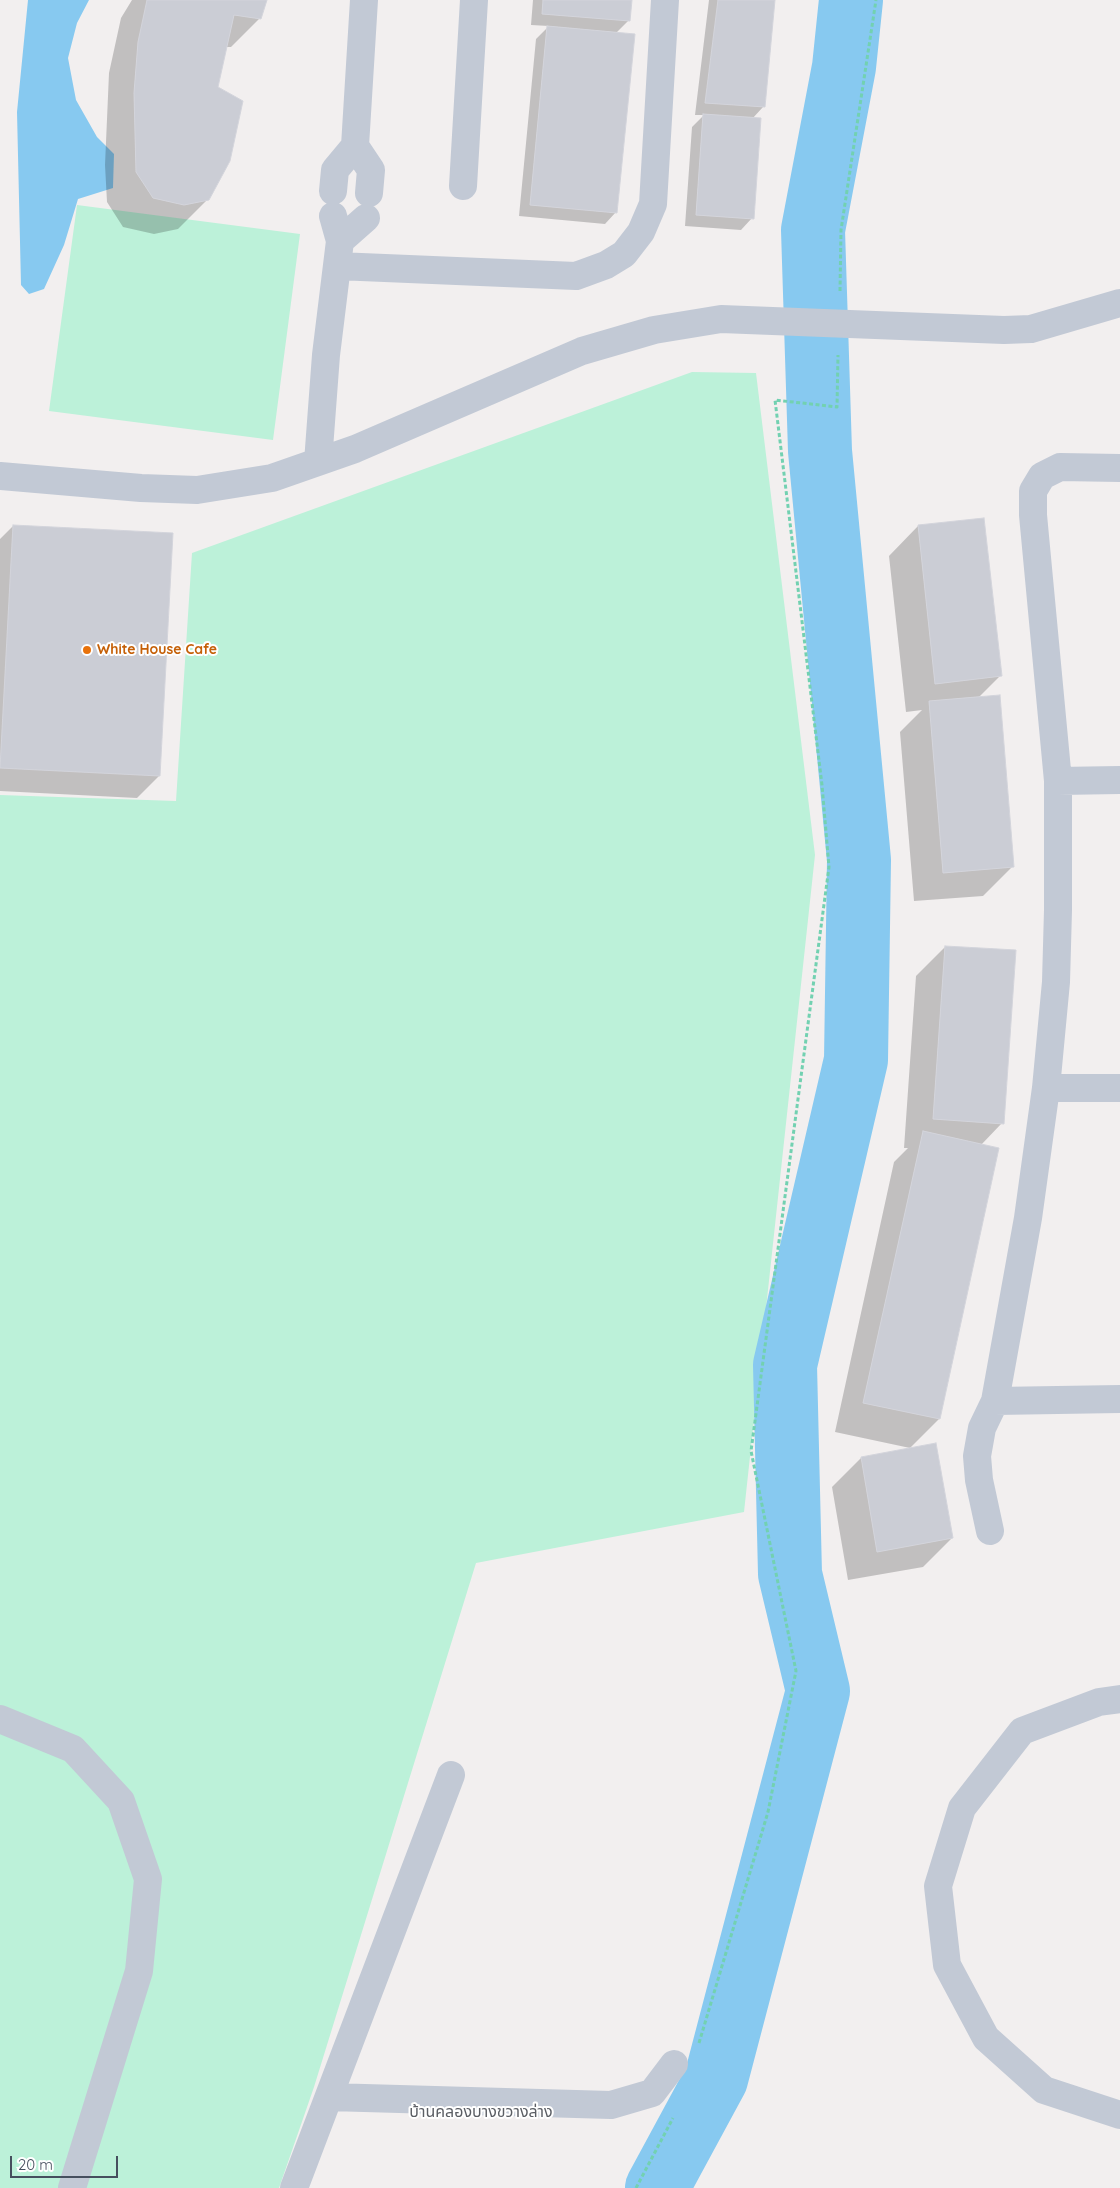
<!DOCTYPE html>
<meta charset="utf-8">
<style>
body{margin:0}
#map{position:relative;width:1120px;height:2188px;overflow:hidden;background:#f2efef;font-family:Quicksand,sans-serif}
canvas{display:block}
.scale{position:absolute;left:10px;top:2156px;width:108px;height:22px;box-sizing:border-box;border:2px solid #464f5e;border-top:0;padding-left:6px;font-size:15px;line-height:18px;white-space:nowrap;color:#464f5e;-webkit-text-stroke:4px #fff;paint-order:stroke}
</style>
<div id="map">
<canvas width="1120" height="2188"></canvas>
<div class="scale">20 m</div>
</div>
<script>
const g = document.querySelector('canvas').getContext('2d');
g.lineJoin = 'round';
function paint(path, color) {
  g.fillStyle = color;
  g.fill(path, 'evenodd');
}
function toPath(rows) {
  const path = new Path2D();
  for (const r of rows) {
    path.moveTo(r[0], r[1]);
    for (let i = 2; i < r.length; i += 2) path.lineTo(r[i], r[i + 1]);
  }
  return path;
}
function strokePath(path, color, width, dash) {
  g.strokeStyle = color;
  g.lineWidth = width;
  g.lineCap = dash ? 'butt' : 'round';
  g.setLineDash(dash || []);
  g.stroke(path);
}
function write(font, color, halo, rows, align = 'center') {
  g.font = font + ' Quicksand,"Noto Sans Thai",sans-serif';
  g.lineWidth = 4;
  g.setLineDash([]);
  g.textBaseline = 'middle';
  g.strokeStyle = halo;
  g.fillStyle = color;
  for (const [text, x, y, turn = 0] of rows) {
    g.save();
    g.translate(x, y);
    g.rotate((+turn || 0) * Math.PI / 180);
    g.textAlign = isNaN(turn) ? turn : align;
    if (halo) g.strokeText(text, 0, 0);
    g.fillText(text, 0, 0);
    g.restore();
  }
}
const green = toPath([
 [77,205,300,234,273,440,49,411],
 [692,372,756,373,815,855,744,1512,476,1563,314,2087,279,2188,0,2188,0,795,176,801,192,553]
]);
const water = toPath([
 [28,0,89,0,77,23,68,58,76,100,97,137,114,154,113,188,78,199,64,245,44,289,29,294,21,285,17,112]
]);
const shadow = toPath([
 [132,0,266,0,260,18,231,47,226,47,217,87,208,199,178,229,154,234,123,227,107,202,105,165,109,73,121,18],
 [533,0,631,0,629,20,616,33,616,212,605,224,519,216,536,39,549,26,531,25],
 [709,0,774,0,763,107,752,119,752,218,741,230,685,226,692,127,704,115,695,115],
 [983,519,1001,675,978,698,1013,866,983,896,914,901,900,732,922,710,906,712,889,556,918,526],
 [13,526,159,776,137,798,0,791,0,539],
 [945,947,1002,1123,981,1145,998,1149,939,1419,910,1448,835,1432,894,1162,908,1148,904,1148,916,976],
 [861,1458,952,1538,923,1567,848,1580,832,1487]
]);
const river = toPath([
 [657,2188,716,2079,818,1691,790,1574,785,1365,856,1060,859,860,820,451,813,230,844,67,851,0]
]);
const building = toPath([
 [147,0,267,0,261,19,234,15,218,87,243,101,230,161,209,200,184,205,153,198,136,172,134,93,138,42,147,0],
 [543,0,632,0,630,21,542,14,543,0],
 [718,0,775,0,765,107,705,103,718,0],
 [547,26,635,34,617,213,530,205,547,26],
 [703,114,761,118,754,219,696,215,703,114],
 [984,518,1002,676,935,684,918,525,984,518],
 [13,525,173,533,160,776,0,768,13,525],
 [1000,695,1014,867,943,873,929,701,1000,695],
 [945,946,1016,950,1004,1124,933,1119,945,946],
 [923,1131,999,1148,940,1419,863,1403,923,1131],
 [936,1443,953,1538,877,1552,861,1457,936,1443]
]);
const path = toPath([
 [840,291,841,230,876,0],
 [699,2043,768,1812,796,1671,751,1451,829,867,822,785,775,400,837,407,838,355],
 [636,2188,673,2118]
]);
const minor = toPath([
 [364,0,355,146,371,170,369,193],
 [463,186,474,0],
 [333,191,335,170,355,146],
 [340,241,366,218],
 [337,266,576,276,606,265,624,254,641,232,653,204,665,0],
 [318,462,326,355,340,241,333,216],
 [0,476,141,488,197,490,272,478,355,449,582,351,654,330,721,319,1004,330,1031,329,1120,303],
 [1058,781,1120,780],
 [1046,1088,1120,1088],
 [995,1401,1120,1399],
 [990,1531,979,1480,977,1456,982,1428,995,1401,1028,1218,1046,1088,1056,982,1058,910,1058,781,1033,515,1033,491,1042,476,1060,467,1120,468],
 [1120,1699,1099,1702,1022,1731,962,1808,938,1886,947,1965,986,2038,1044,2090,1120,2115],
 [0,1719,73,1749,121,1801,148,1879,139,1971,72,2188],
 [329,2097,611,2105,652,2093,674,2064],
 [294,2188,451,1775]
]);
const markers = [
 [87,650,5,"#e8710a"]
];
const foodNames = [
 ["White House Cafe",97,650]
];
const quarterNames = [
 ["บ้านคลองบางขวางล่าง",481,2112]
];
paint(green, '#bcf1d9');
paint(water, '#87c9f0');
paint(shadow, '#0003');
strokePath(river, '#87c9f0', 64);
paint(building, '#cbcdd5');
strokePath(building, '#d3d4db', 1);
strokePath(path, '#72d1b1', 3, [4, 2.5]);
strokePath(minor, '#c2c9d5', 28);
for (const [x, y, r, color] of markers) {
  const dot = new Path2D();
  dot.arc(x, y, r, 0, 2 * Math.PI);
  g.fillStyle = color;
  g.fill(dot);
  strokePath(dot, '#fff', 2);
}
write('bold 14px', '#c56008', '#fff', foodNames, 'left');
write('16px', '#5b5e64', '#fff', quarterNames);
</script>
